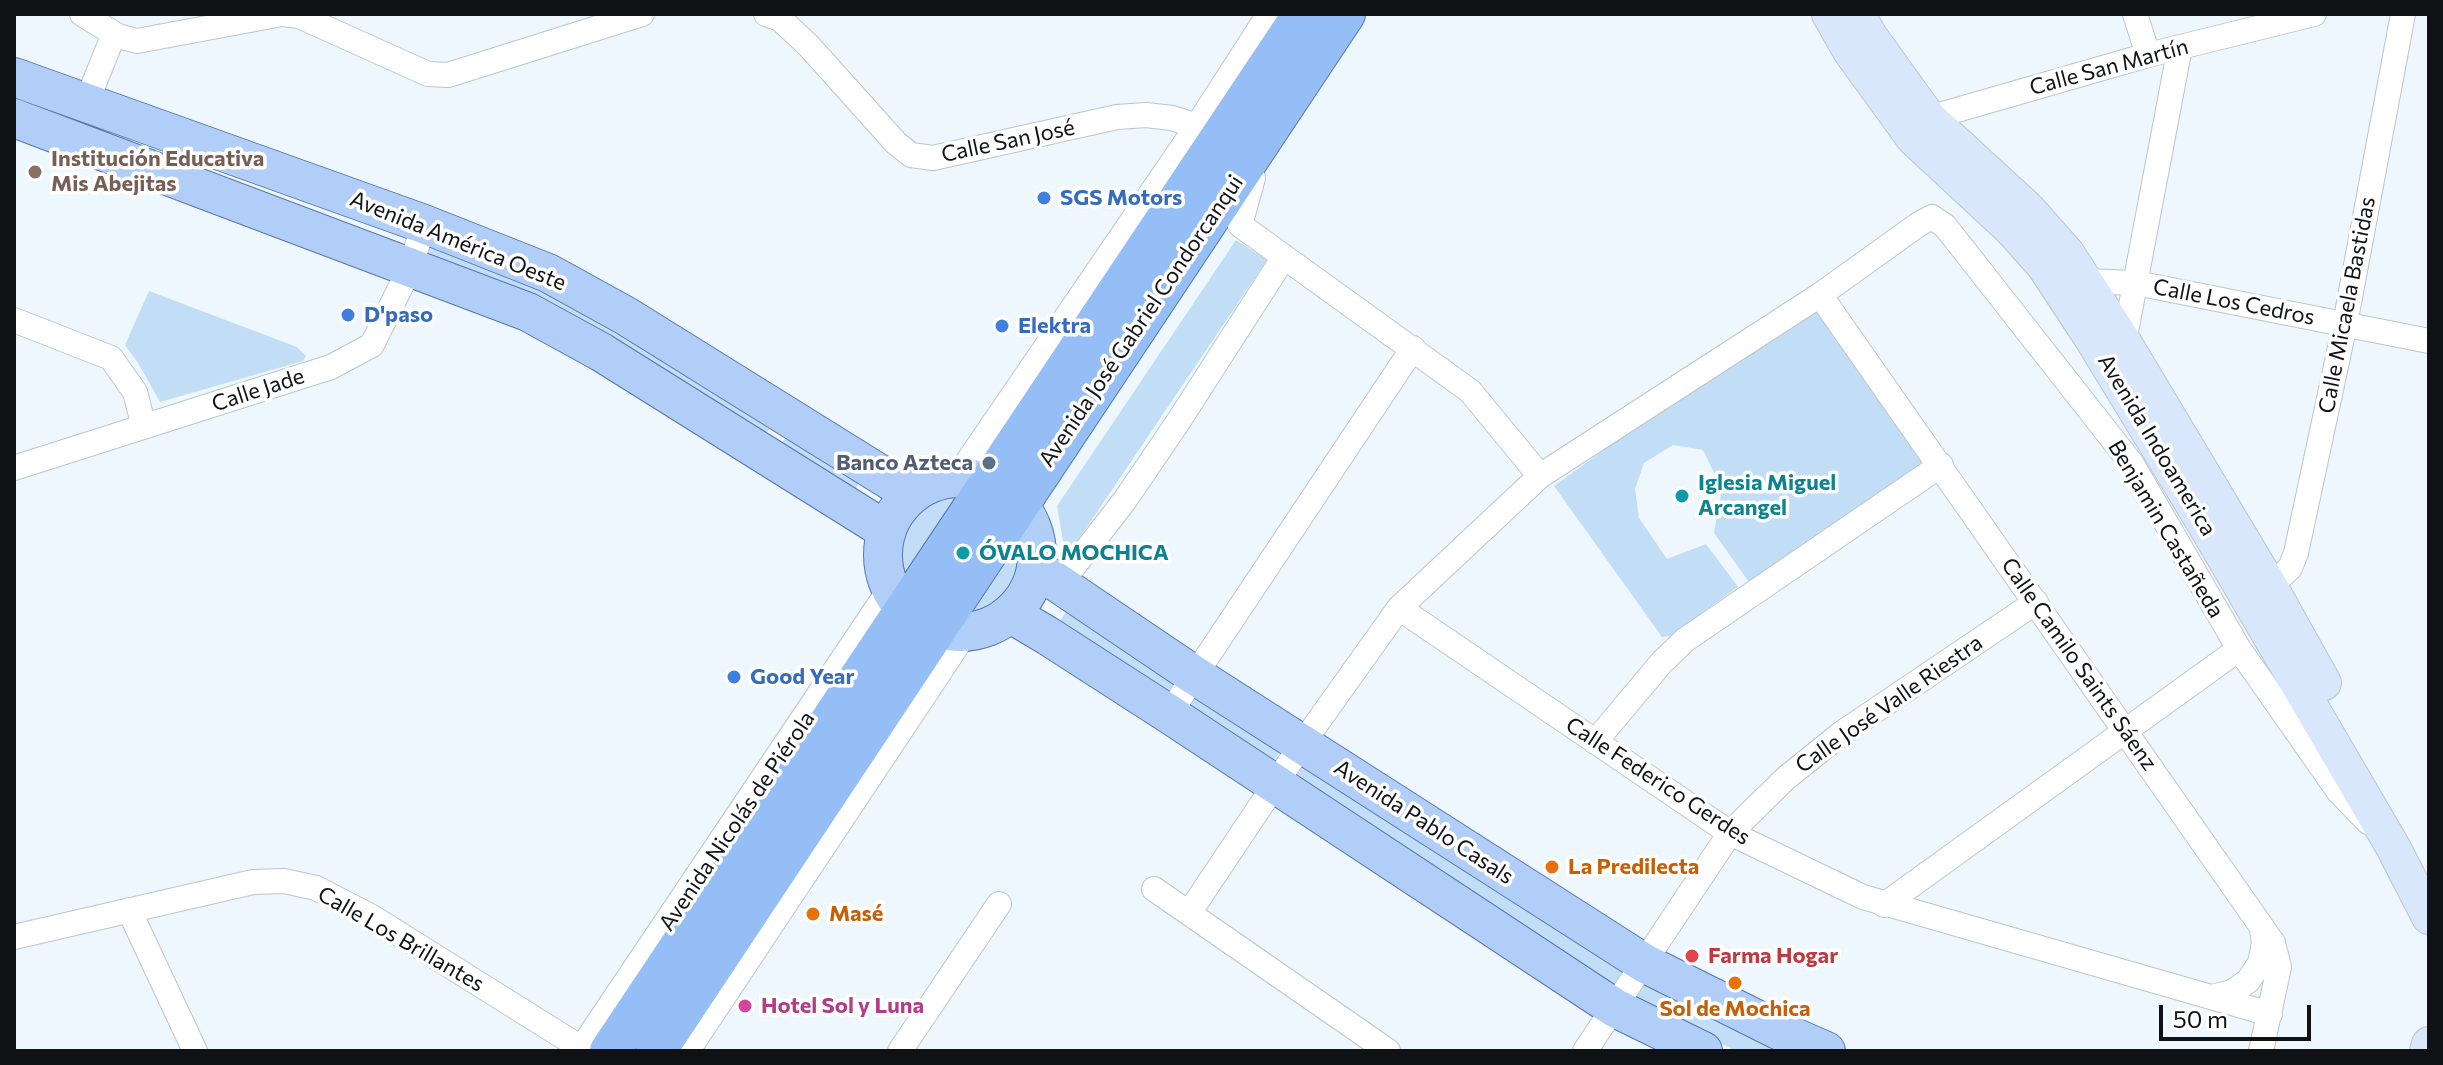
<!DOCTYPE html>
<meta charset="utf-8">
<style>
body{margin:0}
#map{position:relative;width:2443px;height:1065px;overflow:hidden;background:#eef7fe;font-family:Commissioner,sans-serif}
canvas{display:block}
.frame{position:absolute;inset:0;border:16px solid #0f1114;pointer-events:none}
.scale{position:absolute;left:2159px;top:1005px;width:152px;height:36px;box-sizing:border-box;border:4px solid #0f1114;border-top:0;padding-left:10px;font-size:24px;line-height:28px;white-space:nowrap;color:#0f1114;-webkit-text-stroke:6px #fff;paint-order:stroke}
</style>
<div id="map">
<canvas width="2443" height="1065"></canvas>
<div class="frame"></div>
<div class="scale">50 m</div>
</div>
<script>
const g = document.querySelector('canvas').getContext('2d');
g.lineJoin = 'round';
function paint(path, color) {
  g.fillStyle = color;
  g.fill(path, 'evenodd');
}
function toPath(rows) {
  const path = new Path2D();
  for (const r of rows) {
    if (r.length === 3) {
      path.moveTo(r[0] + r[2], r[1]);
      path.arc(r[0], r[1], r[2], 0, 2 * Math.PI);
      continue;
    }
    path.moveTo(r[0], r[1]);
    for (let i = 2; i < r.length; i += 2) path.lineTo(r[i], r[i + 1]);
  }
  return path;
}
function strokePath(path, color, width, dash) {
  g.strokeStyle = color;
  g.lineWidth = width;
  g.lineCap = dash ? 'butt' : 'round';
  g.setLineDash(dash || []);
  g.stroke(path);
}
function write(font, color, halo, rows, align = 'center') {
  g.font = font + ' Commissioner,sans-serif';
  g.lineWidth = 7;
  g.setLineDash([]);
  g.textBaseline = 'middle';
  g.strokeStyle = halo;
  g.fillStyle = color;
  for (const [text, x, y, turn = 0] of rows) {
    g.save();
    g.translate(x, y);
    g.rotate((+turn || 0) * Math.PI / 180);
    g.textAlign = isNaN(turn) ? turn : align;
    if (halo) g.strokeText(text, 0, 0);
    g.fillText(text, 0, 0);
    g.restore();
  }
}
const green = toPath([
 [432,234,558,285,777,420,758,443,420,263],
 [1236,240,1267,260,1066,558,1057,506],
 [149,291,297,347,306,356,303,361,160,402,138,363,125,345],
 [1817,296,1936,461,1756,592,1714,533,1722,489,1703,450,1673,445,1644,463,1635,489,1639,518,1667,559,1706,544,1738,587,1670,636,1662,637,1554,486],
 [792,429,862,479,848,500,775,453],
 [969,485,906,586,896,572,899,549,907,522,928,499,951,488],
 [1024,530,1025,548,1018,569,1007,588,994,604,970,620,952,619],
 [1072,602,1288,739,1271,766,1055,629],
 [1305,754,1632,963,1617,986,1291,778],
 [1645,969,1802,1051,1736,1051,1626,996]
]);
const minor = toPath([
 [82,14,118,36,137,41,282,14,299,16,428,74,448,75,642,14],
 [766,14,780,19,808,45,896,143,911,155,933,158,1117,117,1146,115,1172,118,1197,126,1246,163,1253,178,1240,225,1470,391,1540,476],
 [2135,14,2148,55],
 [86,103,114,34],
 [1921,125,1929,118,2148,55,2314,14],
 [2085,281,2136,283,2429,341],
 [1820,295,2273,943,2279,967,2261,1051],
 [14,320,111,358,135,392,144,427],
 [2124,342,2180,47],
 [14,468,331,367,372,345,410,268,424,224],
 [957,477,1197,126,1269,14],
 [1060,584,1125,500,1178,422,1284,257],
 [2270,586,2290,568,2296,553,2345,324,2403,14],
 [1399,608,1730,833,1863,897,2270,1014],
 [1169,714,1413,348],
 [1595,742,1662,662,1685,640,1941,465],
 [1154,889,1388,1051],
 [1884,905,2239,649],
 [129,910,195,1051],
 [1189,913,1302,744,1399,608,1540,476,1820,295,1919,224,1932,217,1945,226,2132,464,2239,649,2339,792,2368,822],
 [14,937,253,882,284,881,316,888,372,917,586,1051],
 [2212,997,2232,992,2248,981,2260,963,2264,943,2262,929],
 [900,1051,999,904],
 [1585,1051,1730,833,1786,778,1842,733,2036,602]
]);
const tertiary = toPath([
 [583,1051,892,591],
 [684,1051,962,633]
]);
const secondary = toPath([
 [1829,14,1850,51,1913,138,2011,229,2044,266,2092,339,2205,525,2393,847,2429,917],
 [1857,14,1870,36,1929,118,2028,209,2067,253,2124,342,2270,586,2324,683],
 [2427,1051,2429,1044]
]);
const primary = toPath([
 [14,77,424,224,548,273,626,316,912,494],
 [14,118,528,312,601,352,887,531],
 [960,555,77],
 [1037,569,1194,675,1644,963,1778,1030,1826,1051],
 [1011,614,1048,636,1169,714,1615,1008,1703,1051]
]);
const trunk = toPath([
 [610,1051,1303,14],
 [656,1051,1345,14]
]);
const markers = [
 [35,172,8,"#8d6e63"],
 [1044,198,8,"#3f7fe0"],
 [348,315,8,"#3f7fe0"],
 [1002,326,8,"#3f7fe0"],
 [989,463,8,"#5c6f8a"],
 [1682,496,8,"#0f9aa8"],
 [963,553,8,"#0f9aa8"],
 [734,677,8,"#3f7fe0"],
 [1552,867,8,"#e8710a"],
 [813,914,8,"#e8710a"],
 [1692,956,8,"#e0444e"],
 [1735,983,8,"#e8710a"],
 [745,1006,8,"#d1479c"]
];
const streetNames = [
 ["Calle San Martín",2109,67,-15],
 ["Calle San José",1008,141,-12],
 ["Avenida América Oeste",458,241,22],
 ["Calle Los Cedros",2234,302,11],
 ["Calle Micaela Bastidas",2347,305,-79],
 ["Avenida José Gabriel Condorcanqui",1141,321,-56],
 ["Calle Jade",258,390,-18],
 ["Avenida Indoamerica",2157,445,59],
 ["Benjamin Castañeda",2166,529,59],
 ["Calle Camilo Saints Sáenz",2079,664,55],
 ["Calle José Valle Riestra",1889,704,-35],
 ["Calle Federico Gerdes",1658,781,33],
 ["Avenida Nicolás de Piérola",737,821,-56],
 ["Avenida Pablo Casals",1424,822,33],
 ["Calle Los Brillantes",401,939,30]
];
const educationNames = [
 ["Institución Educativa",51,159],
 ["Mis Abejitas",51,184]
];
const shopNames = [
 ["SGS Motors",1060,198],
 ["D'paso",364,315],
 ["Elektra",1018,326],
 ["Good Year",750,677]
];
const serviceNames = [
 ["Banco Azteca",973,463]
];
const cultureNames = [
 ["Iglesia Miguel",1698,483],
 ["Arcangel",1698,508],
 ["ÓVALO MOCHICA",979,553]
];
const foodNames = [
 ["La Predilecta",1568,867],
 ["Masé",829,914],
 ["Sol de Mochica",1735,1009,"center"]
];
const healthNames = [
 ["Farma Hogar",1708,956]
];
const hotelNames = [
 ["Hotel Sol y Luna",761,1006]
];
paint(green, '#c2def7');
strokePath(minor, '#bdc5cc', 26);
strokePath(tertiary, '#bdc5cc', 32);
strokePath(secondary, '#bdc5cc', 36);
strokePath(primary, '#5677a5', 40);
strokePath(trunk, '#5677a5', 42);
strokePath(minor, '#fff', 24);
strokePath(tertiary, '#fff', 30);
strokePath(secondary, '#d8e7fb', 34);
strokePath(primary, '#b0cef8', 38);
strokePath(trunk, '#96bef6', 40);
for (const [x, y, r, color] of markers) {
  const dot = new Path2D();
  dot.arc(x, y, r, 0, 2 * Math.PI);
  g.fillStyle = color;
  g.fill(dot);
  strokePath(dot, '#fff', 3);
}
write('22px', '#0f1114', '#fff', streetNames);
write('bold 22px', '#785e54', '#fff', educationNames, 'left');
write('bold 22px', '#366cbe', '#fff', shopNames, 'left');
write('bold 22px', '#4e5e75', '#fff', serviceNames, 'right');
write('bold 22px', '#0d838f', '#fff', cultureNames, 'left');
write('bold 22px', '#c56008', '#fff', foodNames, 'left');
write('bold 22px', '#be3a42', '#fff', healthNames, 'left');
write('bold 22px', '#b23c85', '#fff', hotelNames, 'left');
</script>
